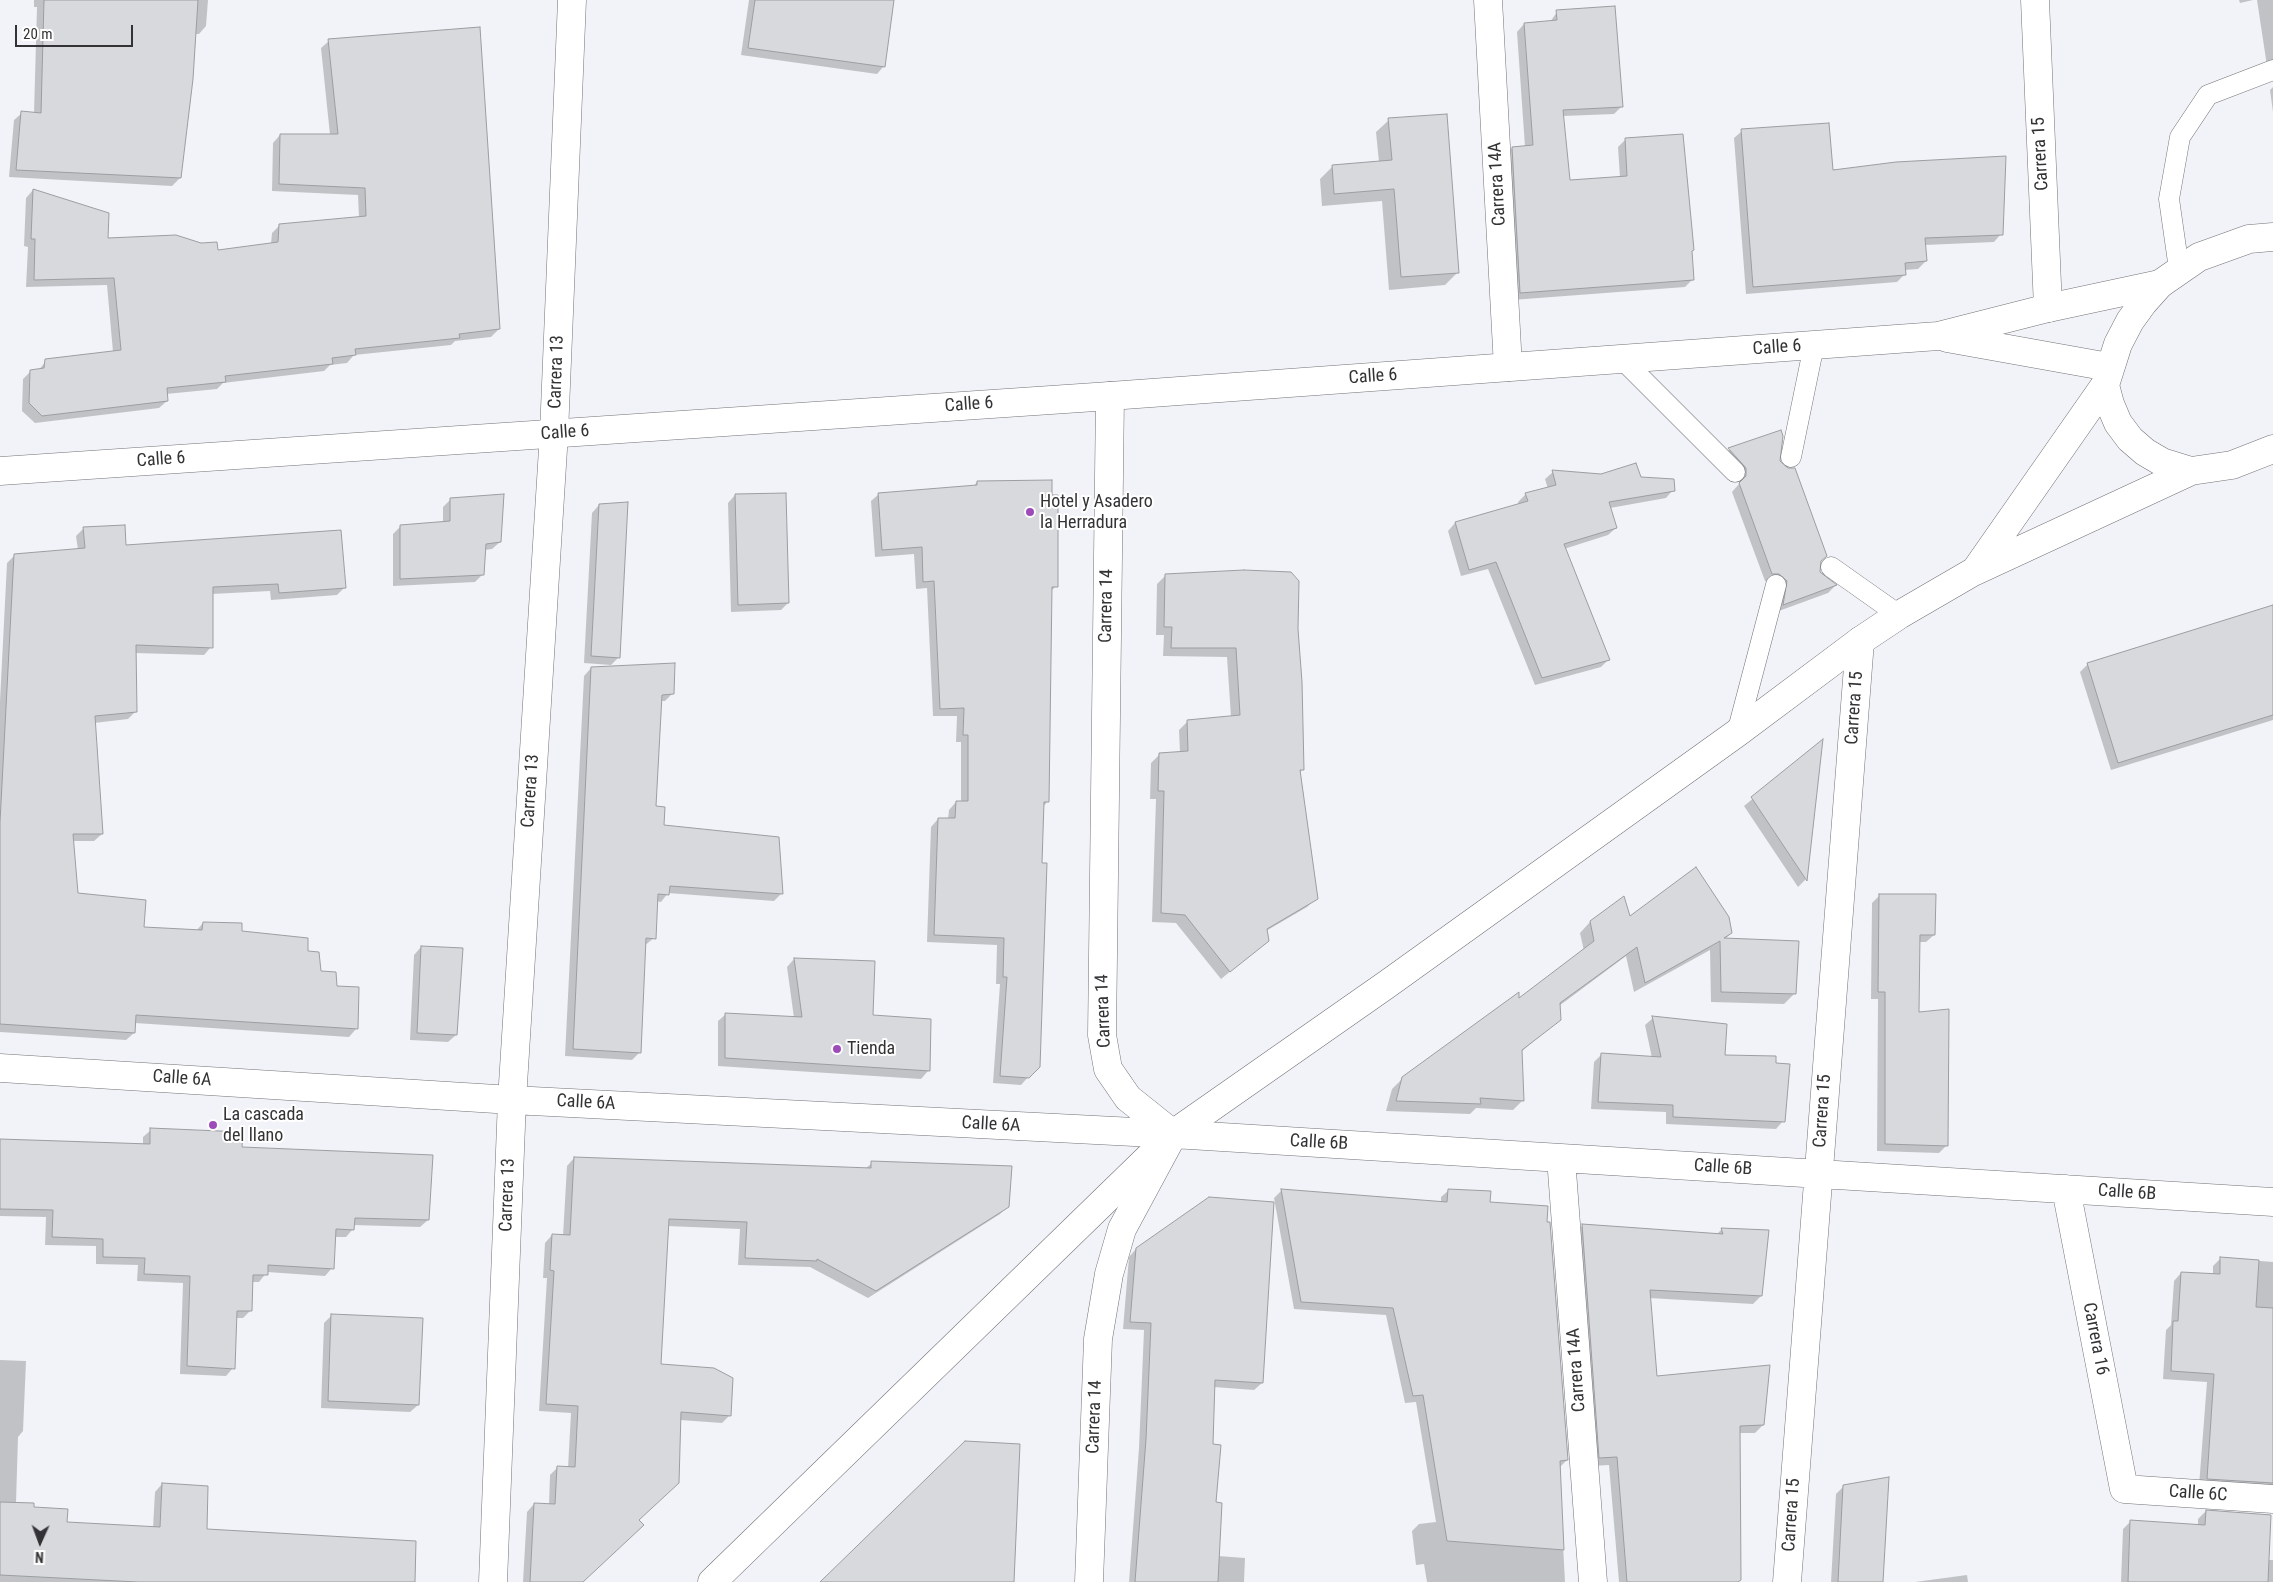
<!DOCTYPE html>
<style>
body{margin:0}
#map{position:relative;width:2273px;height:1582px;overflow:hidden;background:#f2f3f8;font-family:"Roboto Condensed",sans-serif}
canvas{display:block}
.north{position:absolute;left:15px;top:1517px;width:50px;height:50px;-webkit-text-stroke:4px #fff;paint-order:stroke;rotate:182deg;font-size:14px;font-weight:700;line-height:20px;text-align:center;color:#333335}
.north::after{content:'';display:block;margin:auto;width:18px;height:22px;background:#333335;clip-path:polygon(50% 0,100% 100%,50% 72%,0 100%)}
.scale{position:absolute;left:15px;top:25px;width:118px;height:22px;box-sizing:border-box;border:2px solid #333335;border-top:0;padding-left:6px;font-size:15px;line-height:18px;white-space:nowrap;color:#333335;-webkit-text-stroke:4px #fff;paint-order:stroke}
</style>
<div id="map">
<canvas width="2273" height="1582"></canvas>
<div class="north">N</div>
<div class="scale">20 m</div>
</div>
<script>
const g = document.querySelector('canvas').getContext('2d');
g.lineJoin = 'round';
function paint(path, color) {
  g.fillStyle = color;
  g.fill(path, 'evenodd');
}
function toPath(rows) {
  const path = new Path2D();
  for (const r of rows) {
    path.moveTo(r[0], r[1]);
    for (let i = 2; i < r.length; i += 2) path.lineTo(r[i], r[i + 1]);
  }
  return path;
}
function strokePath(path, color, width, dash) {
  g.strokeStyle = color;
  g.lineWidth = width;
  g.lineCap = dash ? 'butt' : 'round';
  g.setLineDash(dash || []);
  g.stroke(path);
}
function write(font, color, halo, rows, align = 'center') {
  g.font = font + ' "Roboto Condensed",sans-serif';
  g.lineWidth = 4;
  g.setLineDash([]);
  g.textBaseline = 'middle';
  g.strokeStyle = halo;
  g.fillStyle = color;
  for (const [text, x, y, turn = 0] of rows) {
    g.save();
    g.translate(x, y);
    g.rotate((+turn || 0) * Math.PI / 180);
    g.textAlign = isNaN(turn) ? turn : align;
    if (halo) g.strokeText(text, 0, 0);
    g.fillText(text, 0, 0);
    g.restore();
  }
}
const shadow = toPath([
 [34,0,208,0,206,26,199,34,194,34,180,178,172,186,9,177,14,120,22,113,34,113,37,7,34,7],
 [749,0,893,0,884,66,877,74,741,55],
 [2239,0,2253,0,2240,3],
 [2257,0,2273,0,2273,69,2267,66],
 [1557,12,1621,107,1614,114,1563,116,1568,182,1620,178,1618,147,1625,140,1691,252,1693,279,1685,287,1512,300,1505,156,1512,148,1525,147,1517,32,1524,24,1550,22],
 [329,41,499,329,491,337,455,341,451,345,354,355,347,363,330,365,324,371,223,383,217,389,166,394,167,401,159,408,35,423,22,411,23,379,30,372,38,371,46,361,113,352,107,285,26,287,28,247,24,246,26,198,33,190,106,239,217,251,271,244,272,233,279,226,359,218,358,195,272,191,273,143,280,135,330,135,321,48],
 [2273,87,2273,112,2270,90],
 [1389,120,1458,272,1445,285,1389,290,1382,201,1322,206,1320,179,1333,166,1379,162,1376,132],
 [1742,131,1832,172,2001,234,1994,242,1925,245,1926,261,1918,269,1904,270,1905,274,1897,282,1746,294,1734,138],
 [1780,431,1779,462,1820,561,1819,572,1835,586,1828,593,1776,612,1772,581,1765,581,1732,492,1739,484,1739,476,1722,457,1729,450],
 [1553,472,1640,478,1673,490,1666,498,1610,508,1616,528,1608,535,1564,549,1608,660,1601,667,1535,685,1488,569,1461,576,1448,531,1455,523,1519,505,1518,502,1526,494,1548,489,1545,479],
 [977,482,1056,586,1050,592,1048,801,1042,808,1038,1066,1021,1085,993,1083,1000,984,996,984,997,945,927,942,931,827,938,819,948,819,949,810,956,802,961,802,961,742,956,742,957,716,933,716,927,588,916,589,914,554,875,557,871,501,879,494,973,487],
 [735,495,788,603,781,610,731,612,728,503],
 [451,499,500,542,492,549,484,550,483,574,475,582,393,586,393,534,401,526,443,523,443,507],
 [599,505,619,657,611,665,584,663,592,513],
 [84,528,125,547,345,587,337,595,271,600,270,591,212,594,211,647,204,655,135,653,136,711,128,719,94,723,102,834,94,841,73,841,77,895,143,928,196,931,203,923,307,953,319,972,336,987,358,988,356,1029,349,1037,135,1023,134,1033,126,1040,0,1032,0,701,7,563,15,555,78,550,76,536],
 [1166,575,1297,629,1303,769,1299,773,1316,898,1307,907,1266,931,1268,941,1221,979,1176,923,1152,922,1156,799,1150,799,1151,763,1160,754,1180,753,1179,730,1188,721,1231,717,1227,657,1163,656,1164,635,1156,635,1157,584],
 [2273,606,2273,720,2111,770,2080,672,2088,664],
 [591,668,673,693,665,701,661,701,654,808,663,826,782,893,774,901,668,893,661,902,656,901,654,938,644,946,640,1052,632,1060,565,1056,584,676],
 [1821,742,1805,880,1798,887,1744,806],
 [1880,895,1934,935,1926,942,1918,942,1918,1013,1947,1145,1939,1153,1877,1151,1878,999,1871,999,1872,903],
 [1629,918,1731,933,1725,939,1794,994,1784,1004,1711,1002,1710,950,1634,992,1626,956,1559,1006,1560,1019,1521,1052,1523,1100,1513,1110,1476,1108,1470,1114,1386,1111,1392,1089,1403,1078,1518,1000,1584,951,1580,933,1590,922],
 [421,947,456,1035,448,1042,410,1040,414,955],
 [794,959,872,1016,930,1020,928,1071,921,1079,718,1066,718,1021,726,1014,794,1018,787,967],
 [1653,1018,1724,1056,1783,1121,1776,1129,1666,1124,1666,1112,1591,1109,1594,1062,1602,1054,1652,1058,1645,1025],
 [151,1130,241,1148,428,1220,420,1227,353,1225,353,1229,346,1237,334,1237,332,1268,325,1276,267,1272,259,1282,252,1282,250,1311,243,1318,235,1318,233,1368,226,1376,180,1374,183,1283,137,1281,138,1265,96,1264,96,1246,45,1245,46,1217,0,1216,0,1140,143,1145,143,1137],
 [574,1158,865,1169,872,1163,1008,1206,1000,1214,868,1298,810,1267,738,1265,740,1229,667,1226,660,1366,730,1415,722,1423,680,1420,637,1520,582,1582,523,1582,527,1512,534,1504,549,1505,550,1475,558,1467,568,1468,571,1413,539,1411,547,1278,543,1278,545,1243,552,1235,563,1236,567,1166],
 [1449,1190,1546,1223,1567,1460,1559,1468,1565,1582,1427,1582,1424,1564,1416,1565,1412,1531,1419,1524,1436,1522,1416,1402,1405,1403,1386,1315,1294,1309,1274,1198,1281,1191,1441,1203,1441,1197],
 [1582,1226,1716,1235,1722,1229,1761,1296,1753,1304,1649,1298,1656,1377,1763,1425,1755,1433,1738,1433,1737,1582,1619,1582,1609,1465,1592,1466,1574,1234],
 [1136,1249,1262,1383,1254,1390,1214,1387,1212,1445,1218,1556,1245,1558,1244,1582,1129,1582,1139,1448,1144,1330,1123,1329,1129,1257],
 [2221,1258,2273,1262,2273,1486,2199,1486,2207,1382,2163,1379,2166,1330,2171,1325,2174,1281,2181,1273,2213,1275,2213,1266],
 [332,1315,418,1405,410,1412,321,1408,324,1323],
 [0,1360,26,1361,23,1431,18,1437,16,1503,66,1523,153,1528,155,1492,162,1484,206,1582,0,1582],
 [1844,1486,1882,1582,1831,1582,1836,1494],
 [2206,1511,2268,1560,2273,1560,2273,1582,2121,1582,2123,1529,2130,1522,2198,1526,2198,1519],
 [1967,1575,1968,1582,1915,1582]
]);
const building = toPath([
 [44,0,198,0,193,79,181,178,16,170,21,111,41,113,44,0],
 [755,0,894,0,885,67,748,48,755,0],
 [1615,6,1623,107,1563,110,1570,180,1627,176,1625,138,1683,134,1694,250,1692,251,1694,280,1520,293,1512,147,1533,145,1524,23,1557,20,1556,10,1615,6],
 [480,27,500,329,459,334,460,338,355,349,356,355,332,358,333,364,225,376,226,382,167,388,168,401,42,416,29,403,30,370,44,368,45,359,121,350,114,278,34,280,35,239,31,239,33,189,109,213,108,238,176,235,201,243,217,242,218,250,278,242,279,224,366,216,365,188,279,184,280,134,338,134,328,39,480,27],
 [1447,114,1459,273,1401,277,1394,189,1334,194,1332,165,1392,160,1388,118,1447,114],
 [1829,123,1833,170,1896,162,2006,156,2003,235,1925,238,1927,261,1905,263,1906,275,1753,287,1741,129,1829,123],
 [1781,430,1783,436,1780,461,1788,468,1795,468,1827,556,1821,561,1820,572,1837,585,1783,605,1787,581,1779,574,1772,574,1739,483,1746,476,1746,468,1728,448,1781,430],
 [1636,463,1641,477,1674,479,1675,491,1609,502,1617,528,1564,544,1610,660,1542,678,1496,562,1469,570,1455,522,1528,501,1525,493,1556,485,1552,470,1601,474,1636,463],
 [1052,480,1052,495,1058,495,1058,587,1052,587,1049,802,1044,802,1042,863,1047,863,1040,1067,1029,1078,1000,1076,1007,977,1003,977,1004,938,934,935,938,818,955,818,956,801,968,801,968,735,963,735,964,708,940,709,934,581,923,582,922,547,882,550,878,493,977,485,977,481,1052,480],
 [786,493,789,603,738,605,735,494,786,493],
 [504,494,501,542,486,544,484,575,400,579,400,525,450,521,450,498,504,494],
 [628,502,620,658,591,656,599,504,628,502],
 [125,525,126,545,341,530,346,588,279,593,278,584,213,587,213,648,136,645,137,712,95,716,103,834,73,834,78,893,146,900,144,927,202,930,203,922,242,923,242,931,308,938,308,951,319,952,321,971,336,972,337,986,359,987,358,1029,136,1015,135,1033,0,1024,0,822,14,554,85,548,83,527,125,525],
 [1244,570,1291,572,1299,581,1298,629,1302,682,1304,770,1300,770,1318,899,1267,929,1269,941,1230,972,1185,915,1161,913,1164,791,1158,791,1159,753,1188,751,1187,720,1240,715,1236,648,1171,648,1172,627,1164,627,1165,574,1244,570],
 [2273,605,2273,715,2118,763,2087,663,2273,605],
 [675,663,674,694,662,695,656,806,665,807,664,825,779,837,783,894,670,886,669,895,658,894,656,939,646,938,641,1053,573,1049,591,667,675,663],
 [1823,739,1807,881,1751,797,1823,739],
 [1696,867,1729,917,1732,933,1724,938,1799,941,1796,994,1721,992,1720,941,1645,983,1637,947,1560,1003,1561,1020,1522,1050,1524,1101,1480,1098,1481,1104,1396,1101,1402,1077,1519,992,1519,998,1594,941,1590,921,1624,896,1630,916,1696,867],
 [1879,894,1936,894,1935,935,1920,935,1919,1012,1949,1009,1948,1146,1885,1144,1885,992,1878,992,1879,894],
 [421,946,463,948,457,1035,417,1033,421,946],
 [794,958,875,961,873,1015,931,1019,930,1071,725,1058,725,1013,802,1017,794,958],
 [1652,1016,1727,1024,1725,1055,1776,1056,1776,1063,1790,1064,1785,1122,1673,1117,1673,1105,1598,1102,1601,1053,1661,1057,1652,1016],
 [150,1128,243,1132,242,1147,433,1155,429,1220,355,1218,354,1230,336,1229,334,1269,268,1265,268,1275,253,1275,252,1311,237,1311,235,1369,187,1366,190,1276,144,1274,145,1258,103,1257,103,1239,52,1237,53,1210,0,1209,0,1139,150,1144,150,1128],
 [574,1157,871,1168,871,1161,1012,1166,1009,1207,876,1291,817,1259,817,1261,745,1258,747,1222,669,1219,661,1364,714,1368,733,1378,731,1416,681,1412,679,1483,639,1520,644,1525,583,1582,530,1582,534,1503,555,1504,557,1466,575,1467,578,1406,546,1404,554,1271,550,1270,552,1234,570,1235,574,1157],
 [1281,1189,1447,1202,1448,1189,1491,1191,1490,1202,1548,1206,1547,1222,1550,1222,1568,1460,1560,1461,1564,1550,1447,1541,1423,1395,1413,1396,1393,1308,1301,1302,1281,1189],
 [1209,1197,1274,1202,1263,1383,1215,1380,1213,1444,1221,1445,1216,1502,1222,1503,1218,1582,1135,1582,1146,1439,1151,1323,1130,1322,1136,1248,1209,1197],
 [1582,1224,1723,1234,1721,1228,1769,1230,1762,1296,1650,1290,1657,1376,1770,1365,1764,1425,1740,1426,1741,1580,1738,1582,1627,1582,1617,1457,1599,1458,1582,1224],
 [2220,1257,2259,1260,2256,1307,2273,1308,2273,1483,2207,1479,2214,1374,2171,1371,2173,1321,2178,1321,2181,1272,2220,1274,2220,1257],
 [331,1314,423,1318,419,1405,328,1401,331,1314],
 [965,1441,1020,1444,1014,1582,820,1582,965,1441],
 [1889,1477,1883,1582,1838,1582,1843,1485,1889,1477],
 [162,1483,208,1486,207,1529,416,1541,415,1582,138,1582,0,1575,0,1502,34,1503,34,1507,68,1509,67,1522,160,1527,162,1483],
 [2206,1510,2271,1515,2268,1582,2128,1582,2130,1520,2205,1525,2206,1510]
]);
const lane = toPath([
 [2179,269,2169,199,2180,137,2208,95,2273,70],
 [1622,359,1735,472],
 [1791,457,1814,345],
 [1831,567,1899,615],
 [1737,733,1776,585]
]);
const street = toPath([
 [1488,0,1508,367],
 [2035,0,2048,308],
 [1110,396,1102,1035,1108,1069,1128,1098,1173,1134],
 [0,1068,512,1100,1173,1134,2273,1202],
 [1561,1158,1593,1582],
 [2066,1189,2124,1489,2273,1499],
 [493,1582,512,1100,554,433,572,0],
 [1089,1582,1098,1339,1109,1274,1122,1229,1170,1140],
 [1787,1582,1860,641]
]);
const secondary = toPath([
 [1947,338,2109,367],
 [0,471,1110,396,1938,336,2048,308,2160,284]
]);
const highway = toPath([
 [2105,385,2110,404,2118,423,2130,439,2145,452,2162,462,2191,471],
 [1975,571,2105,385,2118,344,2130,321,2143,303,2160,284,2199,257,2249,239,2273,237],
 [712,1582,1173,1134,1386,985,1737,733,1860,641,1899,615,1973,572,2191,471,2232,465,2273,449]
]);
const markers = [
 [1030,512,5,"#9e4bba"],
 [837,1049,5,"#9e4bba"],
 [213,1125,5,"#9e4bba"]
];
const streetNames = [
 ["Carrera 15",2041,154,-93],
 ["Carrera 14A",1498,184,-93],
 ["Calle 6",1777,348,-4],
 ["Carrera 13",557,372,-88],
 ["Calle 6",1373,377,-4],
 ["Calle 6",969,405,-4],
 ["Calle 6",565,433,-4],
 ["Calle 6",161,460,-4],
 ["Carrera 14",1107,606,-89],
 ["Carrera 15",1855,708,-86],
 ["Carrera 13",531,791,-86],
 ["Carrera 14",1104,1011,-92],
 ["Calle 6A",182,1079,4],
 ["Calle 6A",586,1103,3],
 ["Carrera 15",1823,1111,-86],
 ["Calle 6A",991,1125,3],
 ["Calle 6B",1319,1143,3],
 ["Calle 6B",1723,1168,4],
 ["Calle 6B",2127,1193,4],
 ["Carrera 13",508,1195,-88],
 ["Carrera 16",2095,1339,79],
 ["Carrera 14A",1577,1370,-94],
 ["Carrera 14",1095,1417,-88],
 ["Calle 6C",2198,1494,4],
 ["Carrera 15",1792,1515,-86]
];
const poiNames = [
 ["Hotel y Asadero",1040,502],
 ["la Herradura",1040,523],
 ["Tienda",847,1049],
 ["La cascada",223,1115],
 ["del llano",223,1136]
];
paint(shadow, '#0003');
paint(building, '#d7d9dd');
strokePath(building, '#9b9da1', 1);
strokePath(lane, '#727377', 21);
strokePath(street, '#727377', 29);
strokePath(secondary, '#727377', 29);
strokePath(highway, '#727377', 29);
strokePath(lane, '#fff', 20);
strokePath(street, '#fff', 28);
strokePath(secondary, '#fff', 28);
strokePath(highway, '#fff', 28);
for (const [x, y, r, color] of markers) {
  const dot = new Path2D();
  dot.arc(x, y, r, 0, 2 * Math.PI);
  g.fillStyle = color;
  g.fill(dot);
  strokePath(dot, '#fff', 2);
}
write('18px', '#333335', '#fff', streetNames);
write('18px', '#333335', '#fff', poiNames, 'left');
</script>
